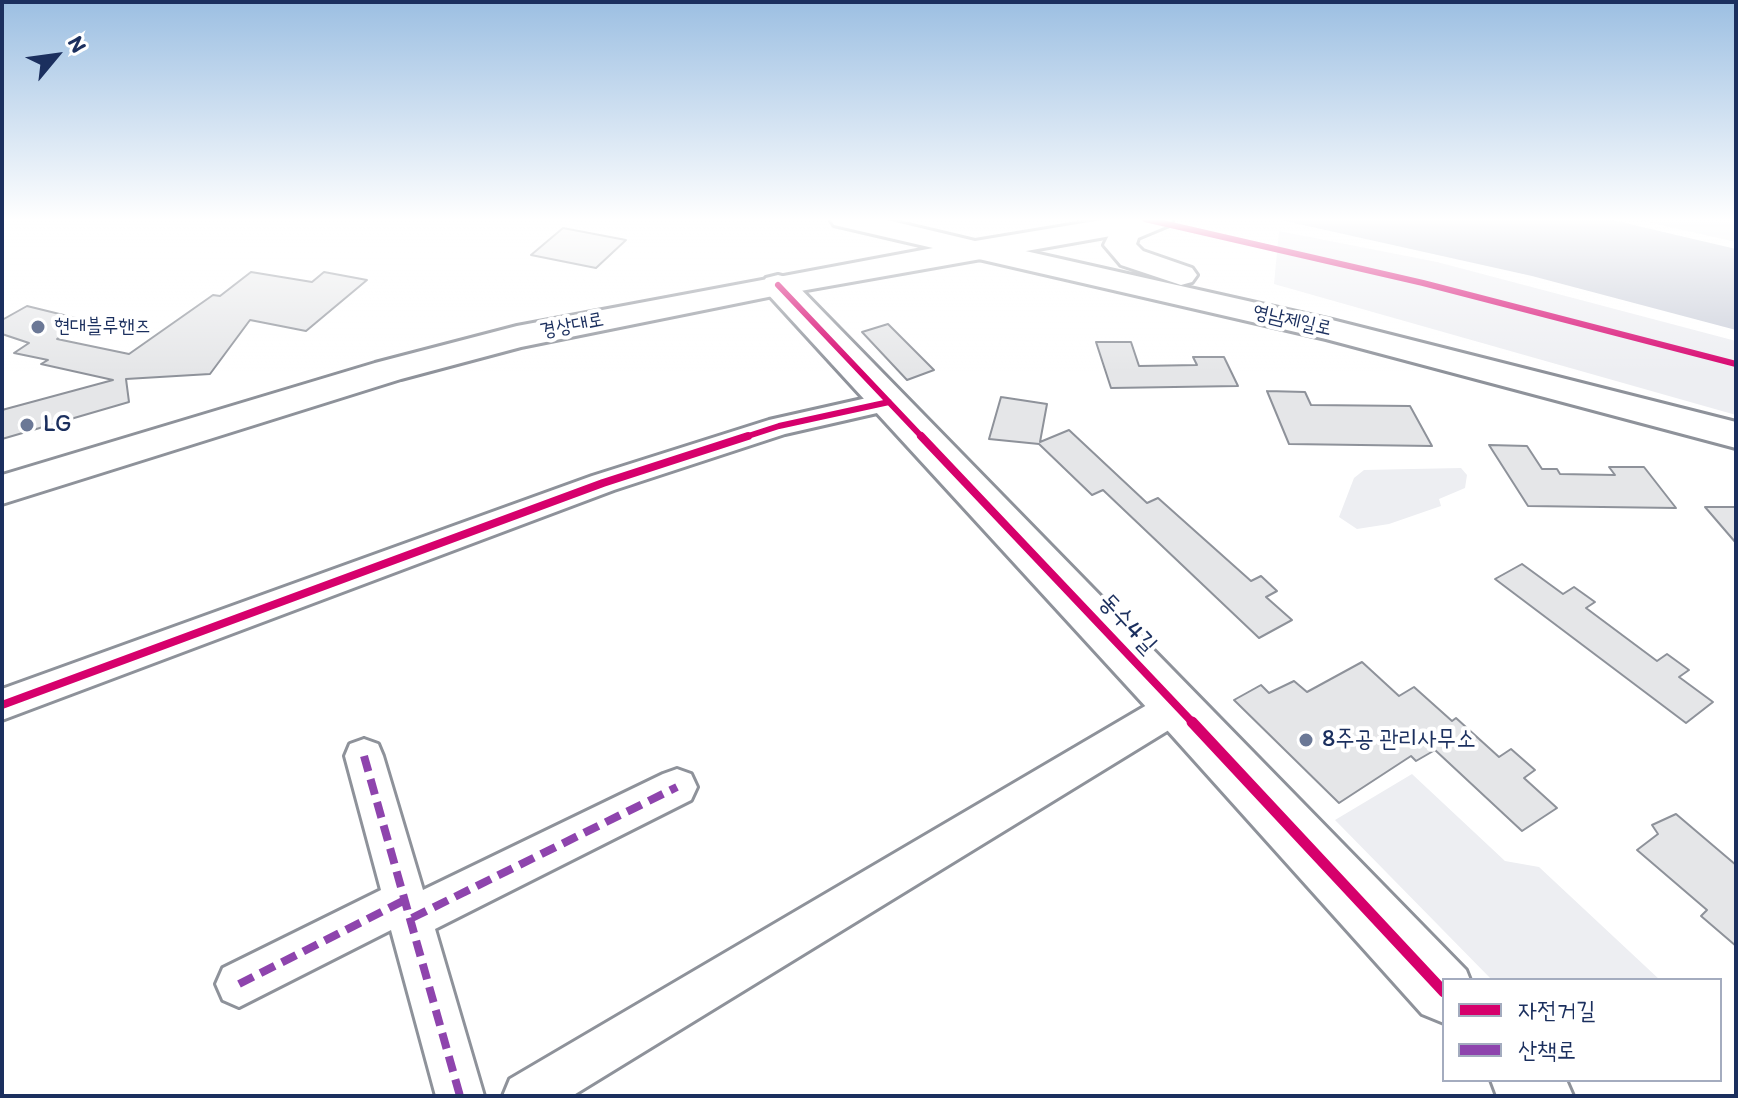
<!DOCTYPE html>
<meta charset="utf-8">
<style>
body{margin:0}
#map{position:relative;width:1738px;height:1098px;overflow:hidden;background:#fff;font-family:Itim,"Poor Story",sans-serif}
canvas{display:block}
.frame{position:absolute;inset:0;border:4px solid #1b2f5e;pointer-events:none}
.legend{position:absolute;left:1442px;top:978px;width:280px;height:104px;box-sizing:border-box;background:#fff;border:2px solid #a4acbf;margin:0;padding:10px 14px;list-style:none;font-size:24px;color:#1b2f5e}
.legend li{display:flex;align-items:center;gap:16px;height:40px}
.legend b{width:40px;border:2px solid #a4acbf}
.north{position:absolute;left:16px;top:16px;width:80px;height:80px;-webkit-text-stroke:6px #fff;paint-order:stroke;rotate:61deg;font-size:22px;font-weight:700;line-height:32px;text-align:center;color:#1b2f5e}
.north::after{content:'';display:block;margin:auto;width:28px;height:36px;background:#1b2f5e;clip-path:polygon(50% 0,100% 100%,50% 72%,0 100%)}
</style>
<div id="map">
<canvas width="1738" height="1098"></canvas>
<div class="frame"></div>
<ul class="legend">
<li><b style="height:10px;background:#d6006c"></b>자전거길</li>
<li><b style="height:10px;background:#8e44ad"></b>산책로</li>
</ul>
<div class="north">N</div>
</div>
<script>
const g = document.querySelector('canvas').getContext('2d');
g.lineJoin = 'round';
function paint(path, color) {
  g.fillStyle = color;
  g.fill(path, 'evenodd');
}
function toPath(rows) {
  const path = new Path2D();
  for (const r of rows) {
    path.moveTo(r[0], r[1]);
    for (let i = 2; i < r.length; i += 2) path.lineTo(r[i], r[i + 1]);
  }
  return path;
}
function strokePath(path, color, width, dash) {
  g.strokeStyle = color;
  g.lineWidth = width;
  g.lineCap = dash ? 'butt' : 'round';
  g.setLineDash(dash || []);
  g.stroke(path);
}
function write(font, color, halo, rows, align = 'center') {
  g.font = font + ' Itim,"Poor Story",sans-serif';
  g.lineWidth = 8;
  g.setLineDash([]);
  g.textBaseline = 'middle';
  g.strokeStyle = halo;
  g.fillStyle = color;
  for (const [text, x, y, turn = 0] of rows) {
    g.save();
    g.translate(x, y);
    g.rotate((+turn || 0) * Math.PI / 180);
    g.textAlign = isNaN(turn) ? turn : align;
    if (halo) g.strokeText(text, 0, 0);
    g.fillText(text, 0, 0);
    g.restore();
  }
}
const green = toPath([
 [1634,219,1736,219,1736,242],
 [1279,231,1437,262,1736,341,1736,415,1274,284],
 [1461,468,1467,475,1465,488,1439,499,1441,506,1389,524,1357,529,1339,517,1354,478,1364,470],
 [1412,774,1505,861,1539,867,1660,980,1492,980,1335,820]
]);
const water = toPath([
 [1276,219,1608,219,1736,249,1736,330,1532,276]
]);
const building = toPath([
 [563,228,626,240,596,268,531,255,563,228],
 [251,272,312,282,324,272,367,280,306,331,250,320,210,374,126,379,129,402,2,439,2,410,113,380,41,364,48,360,14,353,29,343,2,334,2,320,27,306,84,320,57,339,129,354,213,295,220,296,251,272],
 [888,324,934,370,907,380,862,332,888,324],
 [1096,342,1131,342,1139,366,1197,365,1193,357,1224,357,1238,386,1111,388,1096,342],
 [1267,391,1305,392,1311,405,1410,406,1432,446,1289,444,1267,391],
 [1001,397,1047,404,1040,442,1069,430,1147,503,1158,498,1251,581,1261,576,1277,591,1266,597,1292,620,1259,638,1103,490,1092,495,1039,444,989,439,1001,397],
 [1489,445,1527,446,1542,469,1557,469,1560,474,1615,475,1609,467,1644,467,1676,508,1528,506,1489,445],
 [1705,507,1736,507,1736,543,1705,507],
 [1522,564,1563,594,1574,587,1595,602,1586,608,1657,661,1667,654,1689,670,1679,677,1713,702,1686,723,1495,579,1522,564],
 [1362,662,1399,696,1414,687,1452,721,1456,718,1499,757,1511,749,1535,770,1524,778,1557,808,1522,831,1435,750,1416,761,1411,756,1339,803,1234,700,1261,685,1269,693,1294,681,1307,692,1362,662],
 [1676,814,1736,865,1736,946,1701,916,1707,910,1637,850,1658,834,1652,825,1676,814]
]);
const street = toPath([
 [889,393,899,396,903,402,899,408,785,434,614,490,2,720,2,689,592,476,769,420,889,393],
 [1177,690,1190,695,1195,706,1190,717,572,1096,503,1096,510,1079,1164,695,1177,690],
 [364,739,378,744,383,756,423,890,663,774,677,769,691,774,697,787,691,800,435,929,484,1096,436,1096,391,930,239,1007,223,1000,216,984,223,968,381,890,345,756,350,744,364,739]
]);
const secondary = toPath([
 [1133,219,1173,219,1169,225,1138,238,1136,244,1143,251,1192,268,1197,275,1192,282,1181,285,1121,265,1104,245,1113,227,1133,219],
 [981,241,1332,320,1736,422,1736,448,1326,339,970,257,965,250,970,243,981,241],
 [778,275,790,278,1466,970,1470,980,1444,980,1444,1023,1422,1014,1159,721,766,292,762,285,766,278,778,275],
 [1491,1080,1566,1080,1573,1096,1497,1096,1491,1080]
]);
const primary = toPath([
 [830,219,883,219,975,241,1107,219,1171,219,1167,225,1156,228,778,295,521,347,401,379,2,504,2,475,375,363,517,326,933,248,834,225,830,219]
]);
const quiet = toPath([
 [364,756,460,1096],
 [412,918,677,787],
 [239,984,405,900]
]);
const cyclewayFar2 = toPath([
 [1145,219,1423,283,1736,364],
 [778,285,923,438],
 [742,438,779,426,889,402]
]);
const cyclewayFar1 = toPath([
 [921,436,1194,724],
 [2,705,603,483,748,436]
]);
const cycleway = toPath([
 [1192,722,1444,992]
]);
const markers = [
 [38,327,8,"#6b7896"],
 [27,425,8,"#6b7896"],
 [1306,740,8,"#6b7896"]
];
const farStreetnames = [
 ["영남제일로",1292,321,13],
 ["경상대로",572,326,-11]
];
const farPoinames = [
 ["현대블루핸즈",54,327]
];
const poiNames = [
 ["LG",43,425],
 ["8주공 관리사무소",1322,740]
];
const streetNames = [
 ["동수4길",1127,624,47]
];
paint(green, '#edeef2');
paint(water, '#cbcfda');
paint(building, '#e5e6e8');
strokePath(building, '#8e929a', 2);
strokePath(street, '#8e929a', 6);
strokePath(secondary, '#8e929a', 6);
strokePath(primary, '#8e929a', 6);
paint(street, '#fff');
paint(secondary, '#fff');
paint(primary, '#fff');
strokePath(quiet, '#8e44ad', 8, [16, 8]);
strokePath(cyclewayFar2, '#d6006c', 6);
strokePath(cyclewayFar1, '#d6006c', 8);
strokePath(cycleway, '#d6006c', 11);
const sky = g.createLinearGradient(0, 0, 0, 372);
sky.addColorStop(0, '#9cbfe2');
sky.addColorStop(0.59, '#fff');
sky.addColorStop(1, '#ffffff00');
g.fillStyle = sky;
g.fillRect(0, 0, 1738, 372);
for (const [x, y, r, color] of markers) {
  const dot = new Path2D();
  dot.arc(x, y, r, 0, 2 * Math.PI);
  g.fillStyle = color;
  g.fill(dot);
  strokePath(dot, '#fff', 3);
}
write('20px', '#1b2f5e', '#fff', farStreetnames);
write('20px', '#1b2f5e', '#fff', farPoinames, 'left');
write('24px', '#1b2f5e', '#fff', poiNames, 'left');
write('24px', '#1b2f5e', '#fff', streetNames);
</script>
